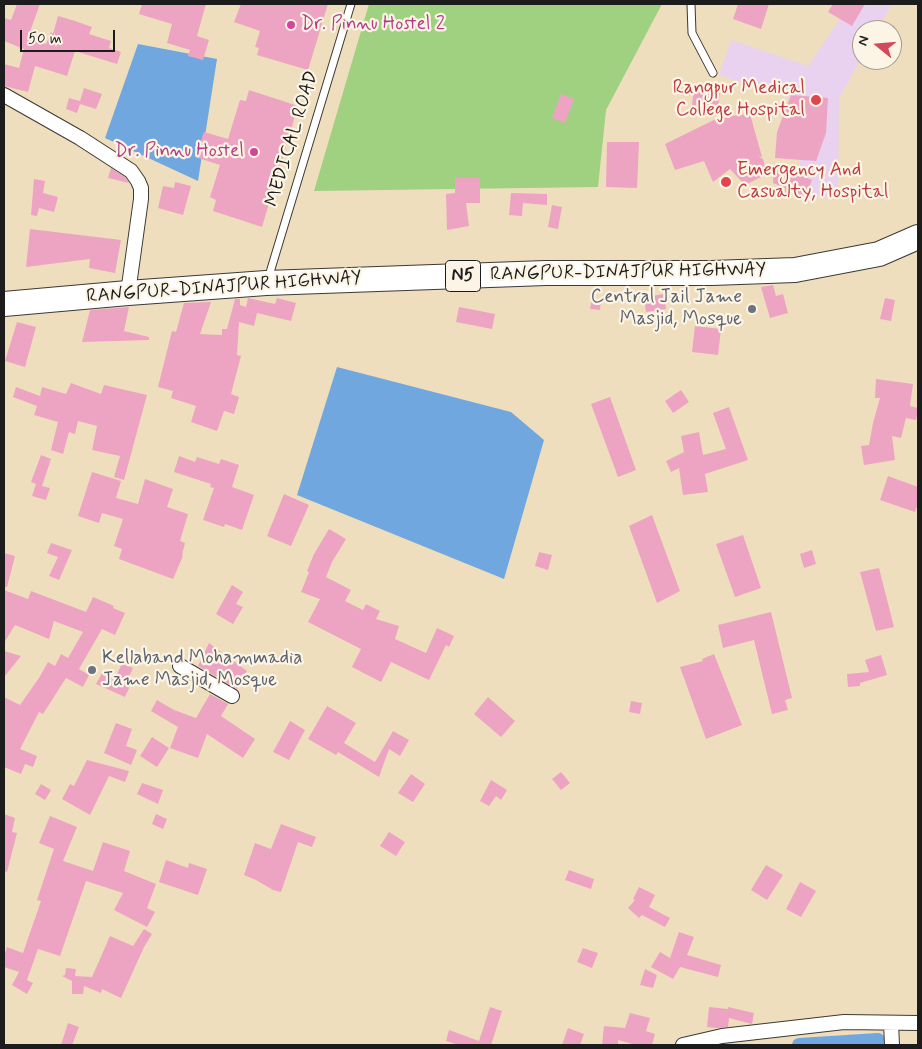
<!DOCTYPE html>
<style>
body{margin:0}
#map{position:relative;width:922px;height:1049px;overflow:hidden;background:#efdebd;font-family:Mynerve,sans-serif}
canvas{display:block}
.frame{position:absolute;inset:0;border:5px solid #1c1c1c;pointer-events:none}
.north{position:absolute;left:852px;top:20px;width:50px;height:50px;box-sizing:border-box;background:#fcf5e5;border:1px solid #a29e95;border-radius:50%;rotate:287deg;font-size:14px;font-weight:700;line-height:20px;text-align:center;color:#1c1c1c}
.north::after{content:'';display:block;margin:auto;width:18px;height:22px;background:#d1495b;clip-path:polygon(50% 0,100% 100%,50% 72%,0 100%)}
.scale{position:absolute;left:20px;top:30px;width:95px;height:22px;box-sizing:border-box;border:2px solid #1c1c1c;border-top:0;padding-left:6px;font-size:15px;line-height:18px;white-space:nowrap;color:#1c1c1c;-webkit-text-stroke:4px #fcf5e5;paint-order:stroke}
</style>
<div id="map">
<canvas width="922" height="1049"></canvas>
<div class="frame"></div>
<div class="north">N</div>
<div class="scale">50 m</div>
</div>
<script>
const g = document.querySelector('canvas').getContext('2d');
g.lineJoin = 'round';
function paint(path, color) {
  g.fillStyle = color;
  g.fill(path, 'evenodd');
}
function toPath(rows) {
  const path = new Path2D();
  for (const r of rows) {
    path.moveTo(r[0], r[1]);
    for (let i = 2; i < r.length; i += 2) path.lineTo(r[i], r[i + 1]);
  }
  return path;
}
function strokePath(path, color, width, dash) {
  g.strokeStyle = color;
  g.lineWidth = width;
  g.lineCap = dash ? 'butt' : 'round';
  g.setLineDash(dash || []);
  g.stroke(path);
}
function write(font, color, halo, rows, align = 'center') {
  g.font = font + ' Mynerve,sans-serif';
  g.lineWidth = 4.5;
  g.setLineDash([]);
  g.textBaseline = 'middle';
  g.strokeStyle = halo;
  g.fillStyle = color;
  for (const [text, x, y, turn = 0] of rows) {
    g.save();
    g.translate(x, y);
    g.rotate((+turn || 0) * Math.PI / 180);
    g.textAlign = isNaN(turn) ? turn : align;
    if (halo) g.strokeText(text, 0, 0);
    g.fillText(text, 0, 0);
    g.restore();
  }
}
const built = toPath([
 [850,4,892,4,877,30,862,30,862,57,839,98,838,197,800,197,800,102,719,75,731,40,808,66]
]);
const green = toPath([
 [369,4,662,4,606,110,598,187,314,191]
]);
const water = toPath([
 [138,44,217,59,198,181,105,138],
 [337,367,511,412,544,440,504,579,297,495]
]);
const canal = toPath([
 [799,1045,878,1040]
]);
const building = toPath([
 [17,4,40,4,27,40,46,44,51,32,53,34,58,16,72,20,92,27,89,34,111,41,109,48,121,52,117,64,75,51,67,76,35,66,28,92,4,86,4,64,19,68,24,49,4,41,4,18,11,20],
 [142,4,206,4,197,36,209,40,203,60,188,56,190,50,167,43,172,24,139,14],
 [241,4,328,4,308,70,257,55,259,48,255,47,260,31,234,22],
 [738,4,769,4,761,29,733,19],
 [833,4,865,4,852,26,828,12],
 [84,88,102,94,96,109,80,104,77,113,66,109,69,98,80,101],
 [694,88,720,91,718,109,692,106],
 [249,90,298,106,262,227,213,211,216,200,210,197,220,165,195,157,204,132,228,139,240,100,246,101],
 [561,94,574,99,565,123,552,118],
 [791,95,828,98,826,133,816,161,775,158,777,132],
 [750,114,762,157,758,156,763,159,767,174,745,185,730,169,713,182,704,161,675,170,665,144,720,117],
 [607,142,639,142,637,188,606,187],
 [774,164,812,180,806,195,785,193,785,188,773,183],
 [111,168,125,177,129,183,108,178],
 [455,178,480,178,480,203,466,203,469,226,447,230,446,194,455,193],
 [34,179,45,181,43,193,58,197,54,212,39,208,37,216,31,215],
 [175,182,191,186,183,215,158,208,163,186,174,188],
 [511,193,547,194,547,205,523,203,522,216,509,215],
 [552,205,562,207,558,229,548,227],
 [30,229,121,240,115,273,89,268,90,259,26,267],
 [773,285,776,296,783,294,788,313,770,318,761,287],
 [664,294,666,309,646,312,644,297],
 [248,298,275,304,277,298,296,303,291,321,257,313,254,326,239,322,237,355,241,356,231,394,239,397,234,414,224,411,217,431,191,422,196,406,171,398,173,391,158,387,172,331,176,332,184,303,211,302,200,334,222,335,222,329,227,329,235,299,240,299,240,305,246,307],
 [885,298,895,300,891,321,880,319],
 [592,299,601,300,600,310,590,309],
 [129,307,124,331,149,337,149,340,82,342,90,310],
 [459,307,495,314,492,329,456,322],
 [17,322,36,327,25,367,5,361],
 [695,326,721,329,718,355,692,352],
 [876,379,913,384,910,406,918,408,918,412,916,420,906,418,901,438,892,436,895,460,864,465,861,446,869,445,873,423,880,398,875,398],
 [71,383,101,394,104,385,147,395,124,480,114,477,120,456,92,450,97,426,78,421,75,434,69,432,63,454,51,450,58,422,34,415,37,406,13,397,16,387,40,396,42,387,66,394],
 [681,390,689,402,673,413,665,401],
 [610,397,636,470,618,477,591,404],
 [729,407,748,460,705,474,708,492,683,495,679,468,671,472,666,461,684,452,681,436,699,432,703,455,726,449,713,413],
 [41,455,51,459,42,486,50,488,46,500,32,496,36,484,31,482],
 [179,456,195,462,197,457,219,464,221,459,239,465,232,487,254,495,242,530,225,524,224,527,203,520,214,488,210,487,211,484,174,472],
 [92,472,121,481,116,498,138,504,145,479,173,489,167,507,188,514,180,541,185,543,182,555,183,556,173,579,119,559,122,549,114,546,123,519,102,513,99,523,78,516],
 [888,476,918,487,918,503,915,512,880,500],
 [284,494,309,505,291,546,267,536],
 [652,515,680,591,657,603,629,526],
 [329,529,346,539,332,562,326,577,351,590,345,601,363,610,366,604,380,611,376,619,399,626,395,639,426,653,437,628,454,636,449,647,446,645,429,680,391,662,381,682,352,667,361,649,308,622,320,599,301,592,309,572,307,571,314,554],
 [743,535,761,588,735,597,716,544],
 [51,543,72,550,59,580,49,576,58,557,47,553],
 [812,550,816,564,804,568,800,554],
 [539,552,552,555,548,570,535,566],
 [4,553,15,556,7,587,4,587],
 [879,568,894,627,876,631,860,572],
 [232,585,243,592,236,604,243,607,233,624,216,614],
 [4,590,28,599,31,591,86,612,93,597,114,606,113,608,125,613,115,635,102,629,79,669,89,675,83,687,66,678,43,714,39,712,20,749,37,756,33,767,25,764,21,774,4,767,4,697,20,705,39,678,48,662,55,666,61,654,68,658,83,632,54,621,49,639,15,625,4,643],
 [771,612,792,698,785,700,788,710,772,714,754,640,723,648,718,625],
 [209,643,247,671,237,684,239,685,237,689,198,666],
 [4,651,21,656,4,677],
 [714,654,742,725,706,739,680,667,703,661,702,659],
 [881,655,887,675,860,683,860,686,848,687,847,674,869,672,865,660],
 [122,663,133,668,126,684,130,686,125,697,96,684,102,673,115,679],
 [210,694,228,704,221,716,255,739,243,758,207,734,198,758,170,748,178,727,151,711,157,700,174,710,196,718],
 [488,697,515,721,501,737,474,714],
 [631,701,642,703,640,714,629,712],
 [327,706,356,723,344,743,375,762,393,731,409,740,400,756,389,749,379,777,338,752,336,755,308,739],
 [290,721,305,730,289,760,273,752],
 [116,723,132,729,126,746,137,750,131,765,104,753],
 [152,737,169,748,157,767,140,756],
 [87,760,129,771,125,782,109,776,90,815,62,799,70,784,74,786],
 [561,772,570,783,561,790,552,779],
 [411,774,425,784,413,802,398,793],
 [491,780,507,790,501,800,496,796,489,806,480,801],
 [142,783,163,790,158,804,137,794],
 [41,784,51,790,45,800,35,794],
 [4,814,15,818,12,832,17,833,7,872,4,871],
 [156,814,167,819,163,829,152,824],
 [50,816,77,827,63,861,93,871,103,842,130,851,124,871,156,884,147,908,155,912,147,927,114,910,123,893,86,881,60,956,38,949,27,980,33,983,27,994,12,985,19,972,4,967,4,956,7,947,23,953,41,901,37,900,54,849,39,843],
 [281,824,316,837,312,847,298,842,281,892,273,890,256,880,244,875,255,843,271,849],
 [389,832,405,842,396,856,380,846],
 [166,860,188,868,189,863,207,869,198,895,159,882],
 [766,865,783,875,767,900,751,890],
 [569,870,594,879,591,889,565,880],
 [800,882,816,891,801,917,786,909],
 [639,887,655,895,649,907,670,918,665,927,642,915,639,918,628,908,635,900,633,899],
 [144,929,152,934,144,947,121,998,102,989,101,993,84,986,83,994,72,994,72,981,62,976,65,975,66,968,76,969,75,976,92,977,110,936,133,946],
 [679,932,694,937,687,955,721,965,718,977,680,967,673,979,651,967,660,952,670,958],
 [583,948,598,953,592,968,577,962],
 [645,969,657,975,653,988,640,985],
 [490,1007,502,1011,491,1045,459,1045,446,1041,449,1030,479,1041],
 [709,1007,728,1009,728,1007,754,1013,752,1024,729,1018,728,1027,717,1028,707,1027],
 [630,1013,650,1018,646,1031,655,1034,652,1045,636,1045,618,1040,618,1045,602,1045,604,1026,625,1028],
 [68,1023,79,1027,72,1045,61,1045],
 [568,1028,584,1034,580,1045,562,1045]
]);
const lane = toPath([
 [691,4,692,33,713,73],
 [268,279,351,4]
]);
const street = toPath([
 [4,95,80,138,131,171,138,181,141,188,141,199,128,293],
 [180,666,232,696],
 [891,1023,892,1045],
 [683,1045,722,1036,844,1022,918,1023]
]);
const highway = toPath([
 [4,304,128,293,266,283,546,273,712,273,795,270,879,254,918,237]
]);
const markers = [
 [291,25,5,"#d1479c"],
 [816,100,6,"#e0444e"],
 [254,152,5,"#d1479c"],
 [726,182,6,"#e0444e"],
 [752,309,5,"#6b7280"],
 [92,670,5,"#6b7280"]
];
const shields = [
 [463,276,35]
];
const shieldNames = [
 ["N5",463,276]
];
const hotelNames = [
 ["Dr. Pinnu Hostel 2",301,25],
 ["Dr. Pinnu Hostel",244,152,"right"]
];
const healthNames = [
 ["Rangpur Medical",805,89],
 ["College Hospital",805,111],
 ["Emergency And",737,171,"left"],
 ["Casualty, Hospital",737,193,"left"]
];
const streetNames = [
 ["MEDICAL ROAD",293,139,-73],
 ["RANGPUR-DINAJPUR HIGHWAY",628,273,-1],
 ["RANGPUR-DINAJPUR HIGHWAY",224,288,-4]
];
const worshipNames = [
 ["Central Jail Jame",742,298],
 ["Masjid, Mosque",742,320],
 ["Kellaband Mohammadia",102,659,"left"],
 ["Jame Masjid, Mosque",102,681,"left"]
];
paint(built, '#e8d2ef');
paint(green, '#9fd181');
paint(water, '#71a7df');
strokePath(canal, '#71a7df', 14);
paint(building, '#eda4c3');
strokePath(lane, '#3c3934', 9);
strokePath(street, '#3c3934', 16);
strokePath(highway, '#3c3934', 26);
strokePath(lane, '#fff', 7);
strokePath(street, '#fff', 14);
strokePath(highway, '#fff', 24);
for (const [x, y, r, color] of markers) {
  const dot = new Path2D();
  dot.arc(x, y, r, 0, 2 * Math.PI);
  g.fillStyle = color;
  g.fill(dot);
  strokePath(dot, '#fcf5e5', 2);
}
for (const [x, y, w] of shields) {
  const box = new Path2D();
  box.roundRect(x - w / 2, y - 15.5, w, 31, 4);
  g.fillStyle = '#fcf5e5';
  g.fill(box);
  strokePath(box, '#1c1c1c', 1);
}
write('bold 18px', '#1c1c1c', null, shieldNames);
write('19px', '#b23c85', '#fcf5e5', hotelNames, 'left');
write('19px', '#be3a42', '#fcf5e5', healthNames, 'right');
write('19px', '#1c1c1c', '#fcf5e5', streetNames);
write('19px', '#5b616d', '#fcf5e5', worshipNames, 'right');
</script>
